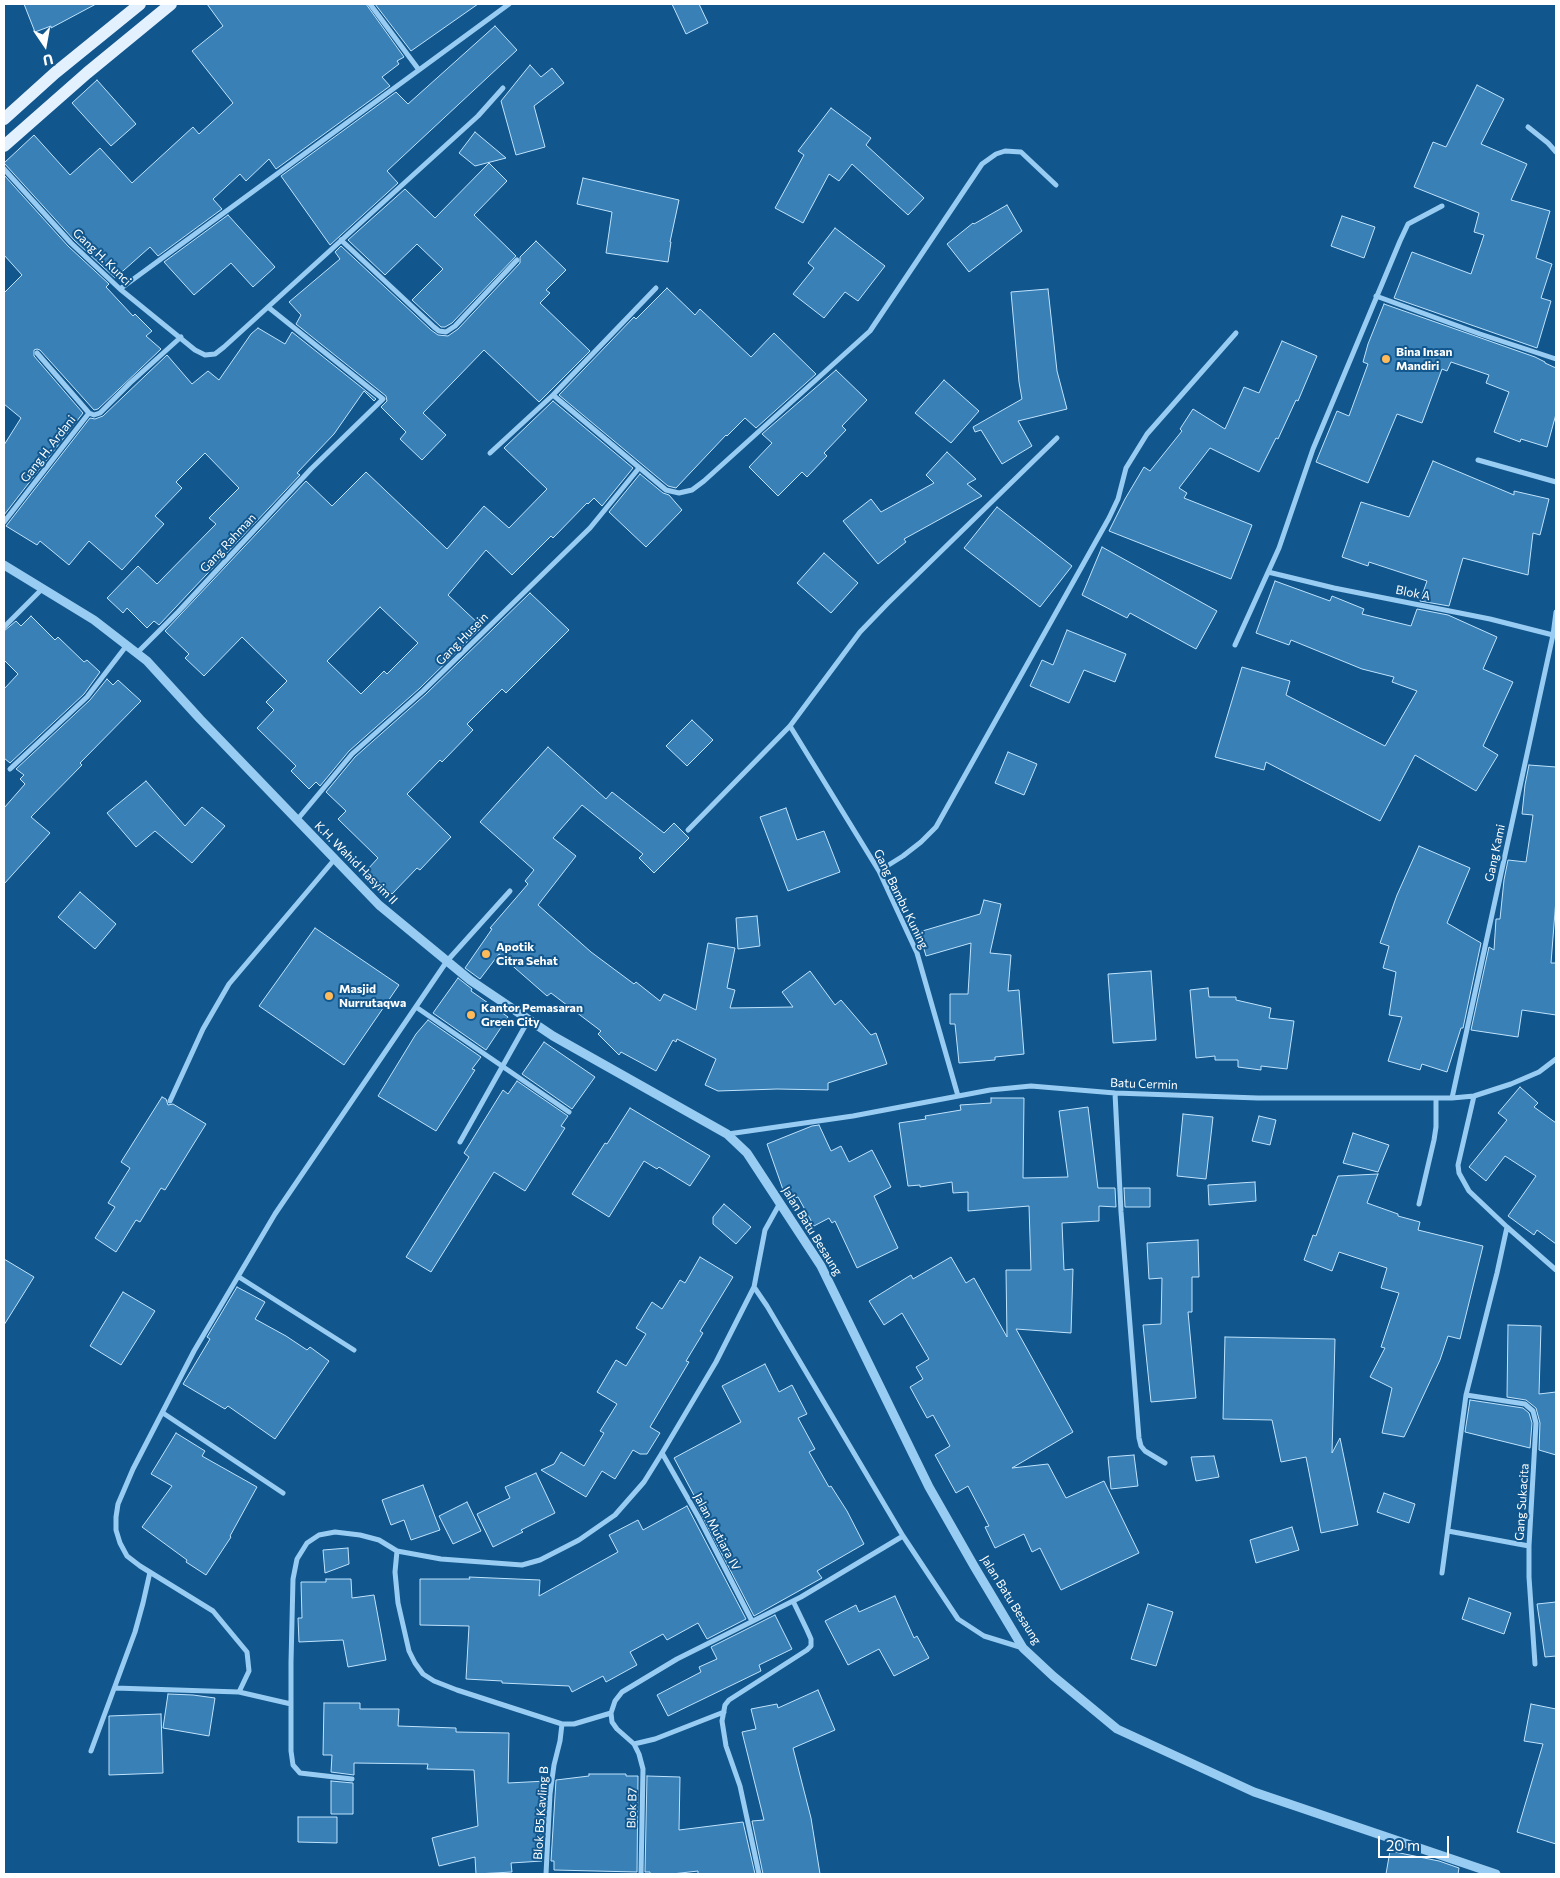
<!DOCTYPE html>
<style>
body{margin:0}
#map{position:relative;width:1560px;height:1878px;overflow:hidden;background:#11568c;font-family:Commissioner,sans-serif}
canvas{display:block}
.frame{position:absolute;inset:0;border:5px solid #fff;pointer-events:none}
.north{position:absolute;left:20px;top:20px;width:50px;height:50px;-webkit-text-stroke:4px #11568c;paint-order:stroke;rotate:168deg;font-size:14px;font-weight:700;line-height:20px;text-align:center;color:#fff}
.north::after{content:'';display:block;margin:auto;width:18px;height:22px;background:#fff;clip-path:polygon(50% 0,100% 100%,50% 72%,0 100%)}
.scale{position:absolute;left:1378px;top:1836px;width:71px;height:22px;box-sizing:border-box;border:2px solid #fff;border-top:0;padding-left:6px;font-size:15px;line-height:18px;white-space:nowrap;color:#fff;-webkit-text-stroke:4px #11568c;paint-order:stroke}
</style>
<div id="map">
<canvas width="1560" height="1878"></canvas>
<div class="frame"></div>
<div class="north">U</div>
<div class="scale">20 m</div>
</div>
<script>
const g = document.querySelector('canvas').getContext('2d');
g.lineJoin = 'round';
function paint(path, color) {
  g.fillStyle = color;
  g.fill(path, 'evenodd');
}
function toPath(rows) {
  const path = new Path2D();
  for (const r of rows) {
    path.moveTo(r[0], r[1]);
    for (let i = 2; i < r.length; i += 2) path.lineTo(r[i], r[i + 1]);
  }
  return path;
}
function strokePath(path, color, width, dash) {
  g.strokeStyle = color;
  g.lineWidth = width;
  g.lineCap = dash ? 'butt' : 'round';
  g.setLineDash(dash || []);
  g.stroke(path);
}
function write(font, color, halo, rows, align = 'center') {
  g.font = font + ' Commissioner,sans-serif';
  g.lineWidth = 4;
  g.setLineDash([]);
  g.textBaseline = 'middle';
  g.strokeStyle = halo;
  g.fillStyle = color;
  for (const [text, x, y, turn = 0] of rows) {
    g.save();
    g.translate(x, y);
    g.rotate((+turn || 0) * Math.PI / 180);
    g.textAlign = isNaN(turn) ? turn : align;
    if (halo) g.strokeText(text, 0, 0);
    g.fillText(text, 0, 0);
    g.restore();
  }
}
const building = toPath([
 [24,4,96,4,51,28,51,26,35,32,24,4],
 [207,4,366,4,404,57,397,61,399,64,382,77,390,86,276,169,269,159,246,181,240,174,213,199,222,209,158,256,150,247,115,278,74,240,4,163,34,135,70,175,100,148,132,183,193,127,199,134,233,103,192,51,223,26,207,4],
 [375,4,478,4,411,51,375,4],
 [672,4,699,4,708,23,686,34,672,4],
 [495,26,517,50,387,171,398,183,330,245,281,176,396,92,408,104,495,26],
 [530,65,541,77,552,68,564,83,534,106,545,147,516,155,501,101,530,65],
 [97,80,136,124,111,146,72,103,97,80],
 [1477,85,1504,99,1481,144,1527,164,1511,200,1550,211,1536,258,1552,264,1541,298,1551,301,1537,348,1394,298,1412,252,1471,274,1484,235,1474,232,1479,213,1414,187,1433,142,1446,147,1477,85],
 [831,108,871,138,866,145,924,198,908,215,852,164,839,181,829,174,803,223,775,208,804,155,798,151,831,108],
 [475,132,506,158,475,166,459,153,475,132],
 [489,163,507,181,474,215,516,256,452,323,445,327,441,327,412,300,443,269,417,244,385,275,348,240,405,189,435,218,489,163],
 [4,175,68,246,109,284,106,287,133,316,135,314,152,331,146,336,161,349,98,409,94,410,40,350,37,349,34,350,34,356,83,413,4,515,4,445,21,418,4,404,4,293,22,275,4,255,4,175],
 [583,178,679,200,670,242,671,242,668,262,606,253,612,212,577,204,583,178],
 [1007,205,1022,231,969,272,947,244,973,223,974,224,1007,205],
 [228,215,275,267,253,287,231,263,194,295,164,262,228,215],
 [1342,216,1375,227,1364,258,1331,246,1342,216],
 [835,228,885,266,858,301,845,292,824,318,793,294,814,268,808,263,835,228],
 [536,241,566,270,546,290,550,293,540,303,590,351,539,402,484,350,423,413,446,435,422,460,400,439,406,432,381,407,387,401,386,396,296,324,301,315,289,302,340,259,335,252,341,246,431,330,438,335,448,336,458,329,520,263,520,257,536,241],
 [667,288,695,315,700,309,751,357,774,333,816,374,756,428,745,418,727,436,726,435,676,488,668,486,559,395,634,317,636,319,667,288],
 [1048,289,1057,371,1067,409,1018,421,1032,446,1002,464,981,430,975,432,973,427,1022,399,1019,382,1011,292,1048,289],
 [1384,304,1535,357,1545,362,1545,363,1556,368,1556,414,1547,447,1521,439,1520,442,1494,432,1509,392,1486,383,1489,375,1451,362,1447,371,1442,369,1422,423,1397,414,1368,483,1316,462,1337,411,1349,416,1368,364,1363,362,1368,344,1384,304],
 [258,328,285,344,292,332,376,399,374,401,364,391,334,434,297,473,300,475,159,625,154,621,147,628,127,608,123,613,107,598,138,566,157,584,216,524,209,518,239,488,205,453,176,482,182,488,155,516,164,524,122,570,89,541,69,565,40,541,37,545,6,526,90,418,95,419,103,416,167,355,192,384,208,371,219,380,251,334,258,328],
 [1282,341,1317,356,1298,401,1296,400,1278,439,1276,438,1259,472,1210,448,1179,488,1187,493,1184,498,1252,525,1231,579,1109,531,1125,499,1144,467,1150,471,1182,431,1180,429,1193,409,1225,429,1244,387,1259,393,1282,341],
 [836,370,867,400,842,426,846,430,824,453,827,456,807,477,802,472,778,496,749,467,772,443,762,434,836,370],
 [944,380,979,411,951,443,915,413,944,380],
 [553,401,633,468,602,506,594,498,588,504,587,503,553,538,551,536,512,575,486,550,448,595,482,627,420,688,349,751,320,786,316,782,309,789,291,771,296,766,257,728,274,710,266,702,287,681,242,637,204,676,185,658,189,654,165,631,306,481,332,506,366,472,447,549,484,506,509,528,547,489,504,448,553,401],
 [380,607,418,643,387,674,384,671,361,694,327,661,380,607],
 [947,452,976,479,967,484,982,496,904,539,906,542,878,564,843,521,871,499,881,512,934,483,926,475,947,452],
 [1433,461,1514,495,1514,491,1549,499,1540,535,1533,533,1528,575,1463,558,1449,606,1420,601,1427,581,1369,562,1368,566,1342,557,1361,502,1409,517,1433,461],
 [640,474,663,493,669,495,682,510,646,547,609,512,640,474],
 [997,507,1072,566,1040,607,964,548,997,507],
 [1102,547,1217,611,1196,649,1130,613,1127,618,1082,595,1102,547],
 [824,553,858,583,831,613,797,583,824,553],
 [1275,581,1330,601,1332,596,1364,609,1362,614,1411,626,1417,609,1448,615,1497,637,1483,669,1513,682,1483,746,1498,755,1476,791,1415,755,1380,821,1266,762,1264,770,1215,757,1242,667,1290,681,1286,695,1385,746,1417,691,1392,682,1394,677,1362,669,1291,640,1289,645,1256,633,1275,581],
 [530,593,569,630,506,693,502,689,467,724,473,730,442,762,440,760,407,794,451,837,420,870,417,868,392,894,367,870,378,858,338,819,346,811,326,792,355,757,426,694,530,593],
 [31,616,55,640,58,637,84,662,87,660,100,672,84,694,10,763,4,758,4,689,18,674,4,660,4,631,16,621,21,626,31,616],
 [1067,630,1126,654,1115,682,1084,670,1069,703,1030,686,1042,660,1053,665,1067,630],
 [107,679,113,685,118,680,141,701,80,763,82,765,31,817,50,833,4,884,4,808,25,784,20,779,24,775,16,769,90,700,107,679],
 [692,720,713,740,687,766,666,746,692,720],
 [548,747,606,799,612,792,664,833,674,823,689,838,654,873,639,858,643,854,582,805,553,838,576,856,538,905,591,952,634,984,636,982,660,1001,664,994,696,1010,708,943,735,948,727,988,735,990,730,1008,793,1007,782,992,810,971,835,1005,841,1000,871,1035,876,1033,887,1064,828,1083,828,1090,777,1089,718,1091,705,1085,716,1059,677,1039,676,1042,673,1040,656,1071,621,1052,619,1055,598,1034,601,1031,551,993,547,996,499,954,480,979,465,968,492,929,490,928,528,884,525,881,534,870,480,822,548,747],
 [1008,752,1037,764,1024,795,995,783,1008,752],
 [1529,765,1556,767,1556,899,1551,963,1556,963,1556,1015,1522,1010,1518,1037,1471,1030,1489,947,1494,950,1496,919,1500,919,1504,880,1508,860,1526,862,1533,815,1522,814,1525,785,1529,765],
 [146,781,185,826,202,807,225,826,192,863,155,831,136,847,107,813,146,781],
 [786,808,797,840,824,831,840,872,788,891,760,817,786,808],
 [1419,846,1470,868,1447,923,1481,943,1463,1028,1461,1028,1447,1072,1422,1064,1420,1070,1388,1061,1402,1017,1389,1015,1396,972,1383,968,1389,946,1380,943,1397,895,1419,846],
 [80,892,116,924,95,949,58,917,80,892],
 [984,900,1001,904,990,953,1011,955,1008,991,1019,990,1024,1054,995,1057,995,1060,959,1063,955,1024,950,1024,950,994,968,994,971,943,926,956,919,932,980,914,984,900],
 [757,916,760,946,738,949,736,918,757,916],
 [315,928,399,985,344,1065,259,1006,315,928],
 [1151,971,1156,1040,1113,1043,1108,974,1151,971],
 [458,978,472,989,471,991,508,1017,486,1050,433,1013,458,978],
 [1208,988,1209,997,1236,997,1236,1000,1271,1008,1269,1018,1294,1021,1287,1069,1261,1066,1261,1070,1238,1067,1238,1060,1215,1060,1215,1056,1196,1058,1190,990,1208,988],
 [428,1020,481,1057,472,1069,475,1070,436,1131,378,1096,416,1034,428,1020],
 [544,1042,595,1077,572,1109,522,1074,544,1042],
 [517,1081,568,1116,561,1126,565,1128,525,1191,494,1172,431,1272,406,1257,469,1157,464,1153,503,1090,508,1094,517,1081],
 [1520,1087,1538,1103,1534,1107,1556,1123,1556,1244,1537,1230,1534,1235,1508,1216,1536,1176,1505,1156,1486,1181,1469,1167,1507,1120,1498,1113,1520,1087],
 [162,1097,166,1099,168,1105,173,1104,206,1124,165,1190,161,1188,140,1222,136,1220,116,1252,95,1238,115,1207,108,1203,130,1168,121,1162,162,1097],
 [991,1098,1024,1098,1023,1178,1068,1177,1059,1111,1088,1107,1098,1188,1115,1188,1116,1207,1099,1206,1099,1221,1062,1223,1064,1270,1073,1269,1071,1333,1016,1329,1073,1432,1012,1468,1048,1464,1066,1498,1104,1481,1139,1553,1061,1590,1040,1548,1032,1552,1024,1534,995,1548,985,1527,989,1526,968,1486,956,1493,935,1455,950,1446,933,1415,927,1418,910,1387,923,1379,916,1367,929,1359,902,1313,884,1325,869,1301,911,1275,913,1279,951,1257,966,1283,974,1278,1007,1337,1006,1270,1031,1270,1029,1206,968,1211,968,1192,953,1193,952,1182,920,1187,920,1185,908,1186,899,1123,926,1119,925,1116,961,1110,960,1105,991,1103,991,1098],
 [630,1108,710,1156,690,1186,659,1167,657,1169,644,1161,609,1217,572,1194,605,1143,607,1144,630,1108],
 [1183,1114,1213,1117,1206,1179,1177,1176,1183,1114],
 [1259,1116,1276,1120,1270,1145,1252,1141,1259,1116],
 [819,1125,831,1151,841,1146,849,1162,872,1150,891,1187,874,1196,898,1248,857,1268,835,1221,832,1223,829,1218,814,1226,798,1197,787,1201,767,1144,812,1126,819,1125],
 [1353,1133,1389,1145,1378,1172,1343,1163,1353,1133],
 [1378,1174,1367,1203,1398,1214,1398,1216,1420,1222,1418,1230,1483,1246,1460,1339,1448,1336,1440,1360,1404,1437,1382,1433,1392,1388,1370,1377,1385,1348,1381,1347,1399,1293,1381,1288,1387,1268,1339,1252,1332,1271,1304,1260,1313,1235,1316,1236,1338,1176,1378,1174],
 [1255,1182,1256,1201,1209,1205,1208,1185,1255,1182],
 [1124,1188,1150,1188,1150,1207,1125,1207,1124,1188],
 [724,1204,751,1227,736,1244,713,1224,713,1217,724,1204],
 [1198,1240,1199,1277,1192,1277,1192,1312,1188,1312,1196,1398,1151,1402,1143,1325,1161,1324,1162,1278,1149,1279,1147,1243,1198,1240],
 [700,1257,733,1277,700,1331,703,1333,686,1361,689,1362,650,1427,660,1433,647,1454,640,1454,633,1450,615,1479,602,1471,586,1497,541,1470,554,1464,561,1452,584,1466,604,1433,600,1431,617,1404,597,1392,616,1360,626,1366,646,1334,636,1328,652,1302,662,1309,680,1280,685,1283,700,1257],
 [4,1259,34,1277,4,1325,4,1259],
 [237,1287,265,1302,255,1319,286,1336,307,1350,310,1347,329,1361,275,1439,228,1406,225,1409,183,1384,210,1339,207,1337,237,1287],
 [123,1292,155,1311,121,1365,90,1346,123,1292],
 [1508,1325,1541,1326,1539,1394,1556,1392,1556,1455,1539,1450,1540,1423,1536,1408,1526,1400,1507,1397,1508,1325],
 [1225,1337,1335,1339,1332,1453,1340,1438,1358,1525,1321,1533,1306,1457,1281,1462,1272,1420,1223,1419,1225,1337],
 [765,1364,779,1392,792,1385,807,1414,798,1418,815,1449,809,1452,829,1487,831,1486,847,1511,864,1544,817,1571,822,1578,754,1616,695,1502,697,1501,674,1458,741,1422,722,1386,765,1364],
 [1470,1400,1523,1408,1529,1413,1532,1423,1530,1448,1465,1432,1470,1400],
 [176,1433,205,1451,202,1456,257,1487,230,1536,231,1537,206,1575,186,1562,187,1560,142,1527,172,1486,151,1474,176,1433],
 [1134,1455,1138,1486,1111,1489,1108,1457,1134,1455],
 [1214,1456,1219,1477,1196,1481,1191,1457,1214,1456],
 [536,1473,555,1513,521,1530,523,1532,493,1547,477,1514,510,1498,505,1487,536,1473],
 [423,1485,440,1530,411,1540,404,1520,391,1525,382,1500,423,1485],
 [1384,1493,1415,1504,1409,1523,1377,1512,1384,1493],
 [467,1502,481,1531,453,1544,439,1516,467,1502],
 [687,1506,746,1619,707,1639,698,1623,667,1640,663,1634,630,1652,637,1665,606,1682,603,1676,572,1692,569,1686,502,1683,502,1681,466,1679,469,1626,420,1625,420,1579,470,1579,469,1577,540,1580,539,1596,618,1552,609,1535,638,1520,643,1530,687,1506],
 [1292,1527,1299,1550,1256,1563,1250,1540,1292,1527],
 [348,1548,349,1564,325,1573,323,1550,348,1548],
 [326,1579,351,1579,352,1598,374,1595,386,1660,348,1667,343,1640,299,1642,298,1618,302,1618,301,1582,326,1582,326,1579],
 [895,1596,914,1638,917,1636,929,1658,894,1676,879,1649,848,1665,825,1621,856,1605,859,1612,895,1596],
 [1469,1598,1511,1613,1504,1634,1462,1619,1469,1598],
 [1556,1602,1556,1656,1545,1657,1537,1604,1556,1602],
 [1148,1604,1173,1612,1156,1666,1131,1659,1148,1604],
 [775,1615,792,1649,759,1665,761,1671,668,1716,657,1695,701,1672,699,1667,717,1659,711,1647,775,1615],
 [818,1690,835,1730,793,1748,811,1818,820,1874,763,1874,752,1821,764,1820,742,1732,756,1729,751,1709,777,1704,778,1708,818,1690],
 [168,1694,193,1695,215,1698,209,1736,163,1728,168,1694],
 [324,1703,360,1703,360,1709,399,1709,398,1726,456,1728,456,1732,509,1733,508,1783,547,1781,542,1861,511,1863,512,1872,476,1874,475,1857,439,1866,432,1838,478,1826,474,1770,427,1769,428,1764,354,1763,354,1775,331,1772,332,1755,323,1755,324,1703],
 [1531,1704,1556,1709,1556,1844,1517,1832,1543,1744,1524,1741,1531,1704],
 [161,1714,163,1773,109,1775,109,1716,161,1714],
 [589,1774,626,1774,626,1776,638,1776,637,1872,554,1870,554,1861,551,1861,556,1780,589,1776,589,1774],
 [647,1776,680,1777,679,1830,743,1822,755,1874,698,1874,698,1871,672,1874,650,1874,650,1872,645,1872,647,1776],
 [331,1781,353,1783,353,1814,331,1814,331,1781],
 [298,1817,337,1817,337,1843,298,1842,298,1817],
 [1390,1851,1439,1861,1459,1868,1458,1874,1386,1874,1390,1851]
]);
const minor = toPath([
 [370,4,419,70],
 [1528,127,1548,143,1556,152],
 [4,169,71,243,120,289,195,350,205,355,215,354,224,347,478,116,503,88],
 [341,240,434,327,439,331,446,332,455,326,517,260],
 [656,288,553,395,666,490,679,493,692,490,704,481,870,331,982,164,996,154,1005,151,1021,152,1056,185],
 [120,289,509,4],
 [1376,296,1480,334,1556,359],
 [37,353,89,413,94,415,100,413,130,383,181,337],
 [490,453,553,395],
 [1478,460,1556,482],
 [4,522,89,413],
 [1268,572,1334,588,1490,619,1553,635],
 [4,627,43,588],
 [1235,645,1279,548,1313,449,1400,241,1408,224,1442,206],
 [137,653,178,612,311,469,383,399,268,307],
 [790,726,879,871,917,953,958,1096],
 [10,769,87,697,127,645],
 [297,820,352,754,423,691,590,528,639,468],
 [688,830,790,726,860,632,887,604,1057,438],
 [879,871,903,856,921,842,936,827,1109,518,1118,499,1126,468,1147,434,1236,333],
 [416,1007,569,1112],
 [1115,1093,1121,1212,1139,1438,1141,1446,1145,1451,1165,1463],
 [1452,1098,1553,635,1556,612],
 [170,1101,203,1029,229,984,334,860],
 [728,1134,853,1116,990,1090,1031,1086,1115,1093,1258,1098,1452,1098,1474,1096,1511,1084,1539,1072,1556,1059],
 [460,1142,529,1019],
 [780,1203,765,1230,754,1287,767,1306,903,1536,958,1619,984,1636,1023,1648],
 [1419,1204,1434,1140,1436,1127,1436,1098],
 [1507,1227,1556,1270],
 [239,1277,354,1350],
 [1466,1395,1525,1404,1533,1411,1536,1423,1529,1546,1529,1577,1535,1664],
 [163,1413,283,1493],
 [662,1453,699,1518,752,1621],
 [1448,1531,1529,1546],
 [1442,1573,1466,1395,1497,1273,1507,1227,1469,1191,1459,1173,1458,1165,1474,1096],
 [115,1688,239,1692,291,1704],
 [239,1692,249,1671,247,1652,213,1611,140,1566,127,1556,120,1543,116,1530,116,1517,118,1504,133,1469,194,1351,275,1214,447,961,510,891],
 [611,1713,574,1724,562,1724,457,1690,434,1681,423,1674,415,1663,409,1651,398,1603,395,1572,397,1551,441,1559,522,1565,540,1560,579,1540,615,1515,644,1482,662,1453,716,1362,754,1287],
 [634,1744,655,1739,724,1712],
 [91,1751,135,1632,143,1603,150,1572],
 [352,1779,300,1773,293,1765,291,1751,291,1662,293,1579,297,1559,307,1543,319,1535,335,1532,360,1535,379,1540,397,1551],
 [546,1874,550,1794,554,1765,560,1741,562,1724],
 [641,1874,643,1769,639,1754,634,1744,617,1729,612,1722,611,1713,615,1701,622,1692,677,1659,801,1597,903,1536],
 [759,1874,740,1786,726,1746,722,1721,725,1705,729,1700,807,1650,811,1646,811,1639,807,1630,793,1601]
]);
const tertiary = toPath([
 [4,565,94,620,147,661,200,719,379,905,470,980,553,1036,727,1134,747,1153,821,1266,929,1487,974,1566,1023,1648,1053,1676,1117,1729,1254,1792,1496,1874]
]);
const primary = toPath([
 [4,119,55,73,140,4],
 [4,146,87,73,171,4]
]);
const markers = [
 [1386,359,5,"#ffba59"],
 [486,954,5,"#ffba59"],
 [329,996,5,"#ffba59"],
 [471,1015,5,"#ffba59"]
];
const streetNames = [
 ["Gang H. Kunci",102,257,44],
 ["Gang H. Ardani",48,449,-52],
 ["Gang Rahman",228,543,-47],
 ["Blok A",1413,593,11],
 ["Gang Husein",462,639,-45],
 ["Gang Kami",1495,853,-78],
 ["K.H. Wahid Hasyim II",356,863,45],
 ["Gang Bambu Kuning",901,899,64],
 ["Batu Cermin",1144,1084,2],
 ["Jalan Batu Besaung",812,1231,58],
 ["Gang Sukacita",1522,1502,-86],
 ["Jalan Mutiara IV",717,1532,62],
 ["Jalan Batu Besaung",1011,1600,58],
 ["Blok B7",632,1808,-88],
 ["Blok B5 Kavling B",541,1813,-86]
];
const poiNames = [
 ["Bina Insan",1396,352],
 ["Mandiri",1396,366],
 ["Apotik",496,947],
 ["Citra Sehat",496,961],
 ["Masjid",339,989],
 ["Nurrutaqwa",339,1003],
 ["Kantor Pemasaran",481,1008],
 ["Green City",481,1022]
];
paint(building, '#3980b6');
strokePath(building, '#bfe3fd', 1);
strokePath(minor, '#98ccf2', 5);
strokePath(tertiary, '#98ccf2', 9);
strokePath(primary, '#e3f1ff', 12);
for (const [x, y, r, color] of markers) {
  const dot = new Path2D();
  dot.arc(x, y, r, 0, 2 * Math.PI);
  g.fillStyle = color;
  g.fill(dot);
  strokePath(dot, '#11568c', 2);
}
write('12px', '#fff', '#11568c', streetNames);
write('bold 12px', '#fff', '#11568c', poiNames, 'left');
</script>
